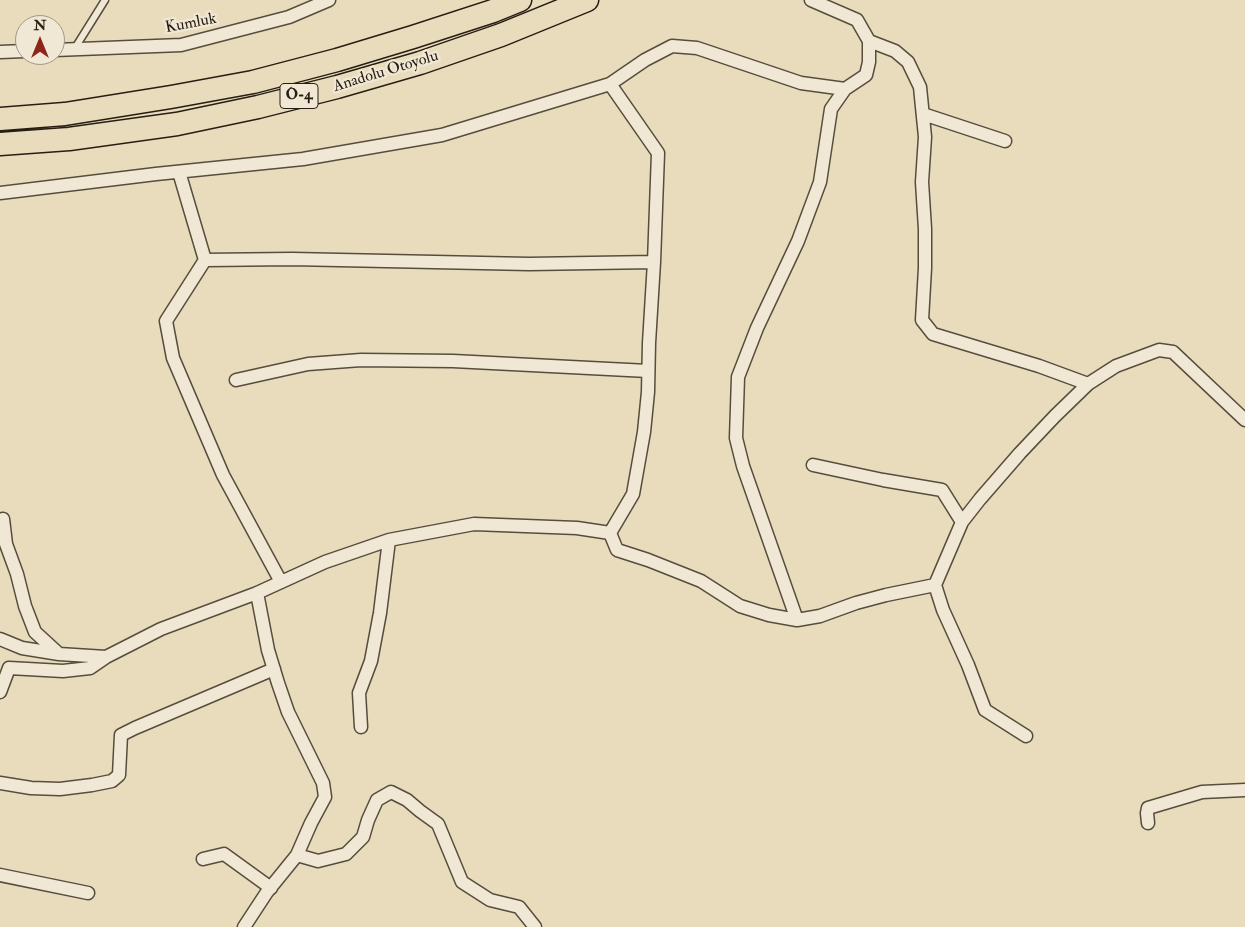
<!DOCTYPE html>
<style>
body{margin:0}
#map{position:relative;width:1245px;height:927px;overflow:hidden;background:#e8dcbd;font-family:"IM FELL Double Pica",serif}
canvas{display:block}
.north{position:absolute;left:15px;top:15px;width:50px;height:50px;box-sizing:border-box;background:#f0e8d4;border:1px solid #a09786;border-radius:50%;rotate:0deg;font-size:14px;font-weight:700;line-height:20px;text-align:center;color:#271d12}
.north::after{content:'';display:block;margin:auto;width:18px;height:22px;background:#8f2418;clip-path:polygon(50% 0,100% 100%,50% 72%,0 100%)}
</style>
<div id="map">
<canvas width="1245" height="927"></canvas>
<div class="north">N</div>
</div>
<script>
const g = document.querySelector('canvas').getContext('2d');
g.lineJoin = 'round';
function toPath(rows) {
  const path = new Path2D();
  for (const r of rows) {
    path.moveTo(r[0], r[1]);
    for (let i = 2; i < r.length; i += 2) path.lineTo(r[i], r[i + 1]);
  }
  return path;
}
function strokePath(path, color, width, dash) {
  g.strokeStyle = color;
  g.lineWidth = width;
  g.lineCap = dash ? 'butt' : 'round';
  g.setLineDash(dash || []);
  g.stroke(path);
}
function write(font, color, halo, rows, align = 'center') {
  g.font = font + ' "IM FELL Double Pica",serif';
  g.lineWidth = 4.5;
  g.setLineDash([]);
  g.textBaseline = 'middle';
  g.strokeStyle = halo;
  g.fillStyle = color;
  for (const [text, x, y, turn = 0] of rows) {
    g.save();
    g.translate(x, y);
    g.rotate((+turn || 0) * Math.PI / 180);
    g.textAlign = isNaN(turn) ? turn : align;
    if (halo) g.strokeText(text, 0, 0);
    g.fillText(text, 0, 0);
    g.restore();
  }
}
const lane = toPath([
 [75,48,105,0]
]);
const street = toPath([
 [869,41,895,51,908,62,920,87,925,137,922,182,925,229,925,268,922,320,933,334,1039,366,1088,384,1055,416,1020,453,980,499,962,522,935,585],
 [55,50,181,45,289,17,329,0],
 [0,52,25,51],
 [610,84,658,153,654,262,649,343,648,392,644,432,633,494,610,533,617,550,648,560,701,581,740,606,769,615,797,620,820,616,856,603,886,595,935,585,943,610,968,665,985,710,1026,736],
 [923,114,1005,141],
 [179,172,205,260,292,259,529,264,654,262],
 [0,193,156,174,303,159,442,135,610,84,645,60,672,46,697,48,801,83,845,89,866,75,869,62,869,41,857,20,811,0],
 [205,260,166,321,173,358,223,475,281,582],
 [236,380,308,364,361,360,453,361,648,371],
 [1088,384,1116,366,1159,350,1173,352,1245,420],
 [813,465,883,480,942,490,962,522],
 [3,519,6,544,17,574,25,606,35,632,59,654],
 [797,620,743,466,736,438,738,377,757,328,798,241,820,182,831,109,845,89],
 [0,639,22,648,59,654,106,657,161,629,257,593,325,562,389,540,474,524,577,528,610,533],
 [0,692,9,668,63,671,90,668,106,657],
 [361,727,359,693,371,661,380,613,389,540],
 [0,783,31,788,60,789,92,785,112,781,119,775,121,735,135,728,274,669],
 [1148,823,1147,813,1148,808,1202,792,1245,790],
 [297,855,318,861,346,854,363,837,368,820,377,800,391,792,407,800,420,811,438,824,462,882,490,900,519,907,535,927],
 [203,859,224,854,271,888],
 [0,875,88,893],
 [244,927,267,892,297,855,311,823,325,797,323,783,288,712,278,683,268,650,257,593]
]);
const highway = toPath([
 [0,119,65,114,171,97,253,82,337,60,413,37,493,11,520,0],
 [0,144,69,139,177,124,258,107,337,87,420,63,501,35,587,0]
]);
const shields = [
 [299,96,38]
];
const shieldNames = [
 ["O-4",299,96]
];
const streetNames = [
 ["Kumluk",191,24,-11],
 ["Anadolu Otoyolu",386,72,-17]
];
strokePath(lane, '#574d3d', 9);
strokePath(street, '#574d3d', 15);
strokePath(highway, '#271d12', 25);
strokePath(lane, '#f0e8d4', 6);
strokePath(street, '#f0e8d4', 12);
strokePath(highway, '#e8dcbd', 22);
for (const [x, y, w] of shields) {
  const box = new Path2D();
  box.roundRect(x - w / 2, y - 12.5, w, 25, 4);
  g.fillStyle = '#f0e8d4';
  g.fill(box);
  strokePath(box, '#271d12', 1);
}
write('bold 15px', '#271d12', null, shieldNames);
write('16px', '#271d12', '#f0e8d4', streetNames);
</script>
